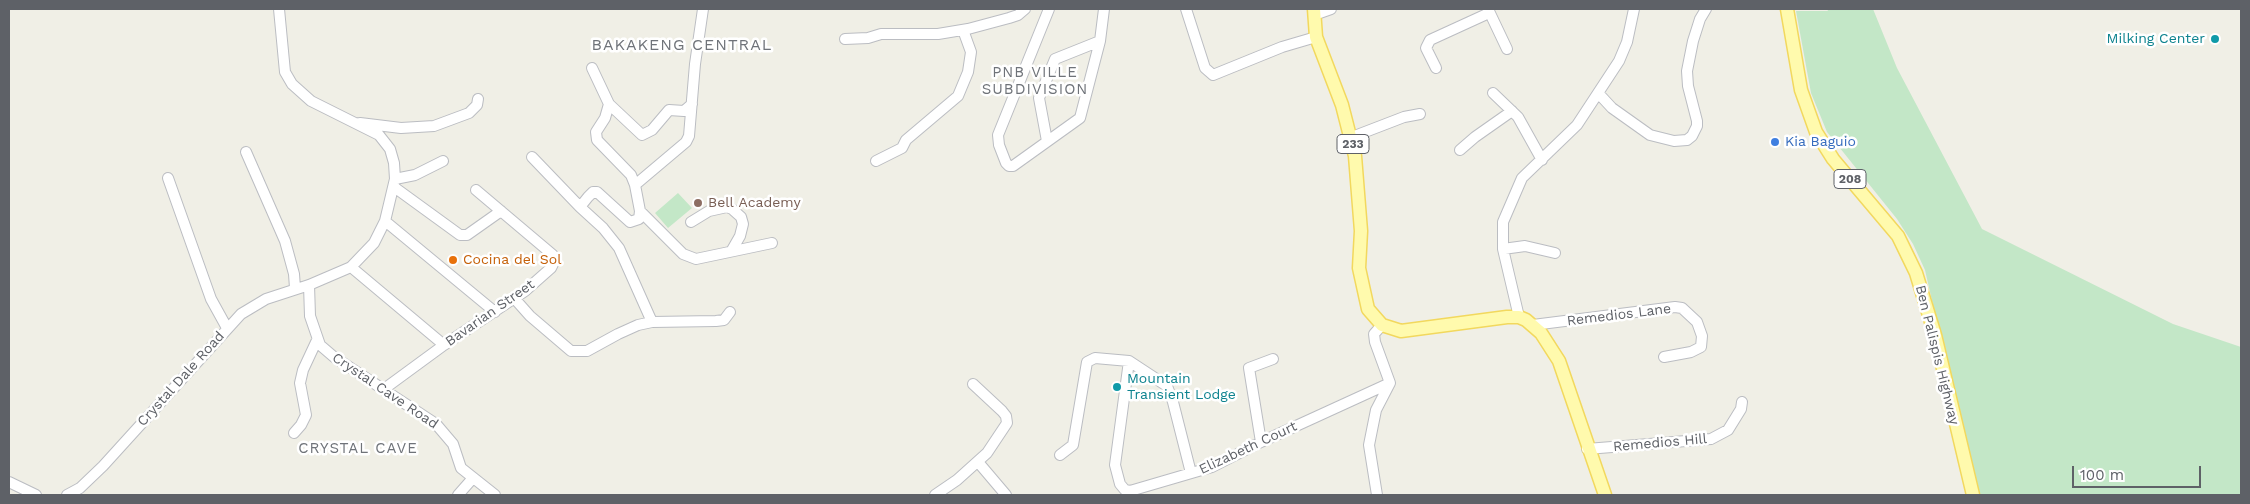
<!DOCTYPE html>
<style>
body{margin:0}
#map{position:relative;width:2250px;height:504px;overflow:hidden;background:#f0efe6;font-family:"Work Sans",sans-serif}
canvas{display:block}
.frame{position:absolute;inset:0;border:10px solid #5e6167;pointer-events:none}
.scale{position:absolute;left:2072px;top:466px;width:129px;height:22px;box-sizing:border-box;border:2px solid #5e6167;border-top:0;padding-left:6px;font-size:15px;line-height:18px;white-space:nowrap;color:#5e6167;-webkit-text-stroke:4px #fff;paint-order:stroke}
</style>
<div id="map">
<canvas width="2250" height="504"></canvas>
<div class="frame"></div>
<div class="scale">100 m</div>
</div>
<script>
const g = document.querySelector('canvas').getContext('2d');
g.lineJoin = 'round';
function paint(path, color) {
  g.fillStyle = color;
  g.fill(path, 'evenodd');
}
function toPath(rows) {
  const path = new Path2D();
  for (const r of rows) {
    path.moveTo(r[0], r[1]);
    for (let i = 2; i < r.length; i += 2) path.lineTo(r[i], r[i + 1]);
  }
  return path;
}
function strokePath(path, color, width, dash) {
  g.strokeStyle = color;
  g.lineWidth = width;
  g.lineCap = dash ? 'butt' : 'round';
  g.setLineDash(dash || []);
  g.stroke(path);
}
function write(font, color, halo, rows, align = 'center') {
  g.font = font + ' "Work Sans",sans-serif';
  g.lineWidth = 5;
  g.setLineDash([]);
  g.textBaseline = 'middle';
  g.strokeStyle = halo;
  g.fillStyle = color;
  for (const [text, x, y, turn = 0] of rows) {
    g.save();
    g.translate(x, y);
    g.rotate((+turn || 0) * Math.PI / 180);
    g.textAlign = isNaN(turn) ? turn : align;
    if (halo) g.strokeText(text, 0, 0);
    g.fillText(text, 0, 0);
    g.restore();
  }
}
const green = toPath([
 [1827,9,1873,9,1897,68,1982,229,2173,324,2241,347,2241,495,1980,495,1963,437,1925,270,1913,244,1897,219,1827,132,1811,93,1796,11,1828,11],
 [678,193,692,208,668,228,655,213]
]);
const minor = toPath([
 [1049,9,998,135,999,145,1006,163,1009,166,1013,166,1080,118,1100,41,1104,9],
 [1186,9,1205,68,1213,75,1282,47,1316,37],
 [1488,9,1507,49],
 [1314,15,1331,9],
 [845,39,868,38,881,34,938,34,968,29,1009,18,1018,15,1025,9],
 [592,68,609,104,642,135,652,130,669,110,684,111,692,104],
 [1436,68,1426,48,1430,40,1489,13],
 [1493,93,1518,117,1542,160],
 [1599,94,1612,108,1650,135,1674,141,1687,140,1692,136,1697,126,1697,121,1688,86,1687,71,1693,41,1700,19,1706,9],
 [609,104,605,118,596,132,597,140,631,175,635,185,640,211,683,254,696,259,772,243],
 [360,123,401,128,434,126,469,113,477,105,478,99],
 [1352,137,1404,117,1420,114],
 [1047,141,1039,98,1055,59,1100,41],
 [1460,150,1475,137,1512,111],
 [246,152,285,241,294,274,295,288],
 [532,157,580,207],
 [876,161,902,148,906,140,958,96,968,72,971,52,963,30],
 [168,178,211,299,227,328],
 [395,179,415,175,443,161],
 [635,185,686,142,689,136,695,64,703,9],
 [394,187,460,235,467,235,501,211],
 [385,221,495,312],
 [691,222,709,211,727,207,732,209,741,217,743,224,740,236,732,250],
 [1503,249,1525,246,1555,253],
 [351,267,444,345],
 [309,285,310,316,320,345,334,357,436,424,453,444,461,468,495,495],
 [514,298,530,316,571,351,587,351,618,334,638,325,652,322,619,248,603,228,580,207,588,197,593,192,597,192,630,222,639,219,640,211],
 [1519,317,1503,249,1503,222,1522,178,1577,125,1619,61,1627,42,1634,9],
 [652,322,716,321,724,320,730,312],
 [1533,325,1675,307,1682,308,1697,322,1702,336,1701,347,1691,352,1664,357],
 [1129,361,1115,465,1120,484,1125,490,1130,491,1212,467,1261,442,1390,383],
 [384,389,444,345,525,291,551,268,554,262,553,255,476,190],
 [294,433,301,425,306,415,300,383,303,370,317,340],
 [1261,442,1249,368,1273,359],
 [1587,449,1711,439,1728,430,1741,409,1742,402],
 [1060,455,1073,445,1087,362,1095,358,1129,361,1167,386,1173,402,1191,473],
 [978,462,1006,495],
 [9,482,36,495],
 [67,495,80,488,103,466,241,314,266,299,309,285,351,267,374,243,385,221,395,179,394,163,390,149,379,135,311,101,292,84,285,72,279,9],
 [458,495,473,478],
 [935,495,957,480,987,453,1007,423,1006,416,1002,411,973,384],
 [1377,495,1369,445,1376,410,1390,383,1375,342,1374,334,1382,325]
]);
const major = toPath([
 [1314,9,1316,37,1342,105,1355,156,1361,231,1359,268,1368,309,1382,325,1401,331,1507,317,1519,317,1526,320,1541,333,1559,361,1605,495],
 [1787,9,1801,90,1816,132,1833,159,1898,236,1916,273,1935,335,1973,495]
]);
const markers = [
 [2215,39,5,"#0f9aa8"],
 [1775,142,5,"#3f7fe0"],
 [698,203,5,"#8d6e63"],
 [453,260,5,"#e8710a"],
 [1117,387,5,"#0f9aa8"]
];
const shields = [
 [1353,144,32],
 [1850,179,32]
];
const shieldNames = [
 ["233",1353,144],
 ["208",1850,179]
];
const cultureNames = [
 ["Milking Center",2205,39],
 ["Mountain",1127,379,"left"],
 ["Transient Lodge",1127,395,"left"]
];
const shopNames = [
 ["Kia Baguio",1785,142]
];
const educationNames = [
 ["Bell Academy",708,203]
];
const foodNames = [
 ["Cocina del Sol",463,260]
];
const streetNames = [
 ["Bavarian Street",490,313,-35],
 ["Remedios Lane",1619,315,-7],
 ["Ben Palispis Highway",1937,355,76],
 ["Crystal Dale Road",181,379,-48],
 ["Crystal Cave Road",385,391,34],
 ["Remedios Hill",1660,443,-5],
 ["Elizabeth Court",1248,448,-25]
];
const neighbourhoodNames = [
 ["PNB VILLE",1035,73],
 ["SUBDIVISION",1035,90],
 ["CRYSTAL CAVE",358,449]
];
const quarterNames = [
 ["BAKAKENG CENTRAL",682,45]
];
paint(green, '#c3e7c7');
strokePath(minor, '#bbbdc2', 12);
strokePath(major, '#f2d85e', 15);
strokePath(minor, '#fff', 10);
strokePath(major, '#fffaad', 12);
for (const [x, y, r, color] of markers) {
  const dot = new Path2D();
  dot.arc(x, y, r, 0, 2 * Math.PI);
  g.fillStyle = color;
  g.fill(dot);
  strokePath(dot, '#fff', 2);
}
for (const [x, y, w] of shields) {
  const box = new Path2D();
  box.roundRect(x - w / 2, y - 9.5, w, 19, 4);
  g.fillStyle = '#fff';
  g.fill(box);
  strokePath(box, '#5e6167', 1);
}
write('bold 12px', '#5e6167', null, shieldNames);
write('14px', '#0d838f', '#fff', cultureNames, 'right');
write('14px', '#366cbe', '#fff', shopNames, 'left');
write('14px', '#785e54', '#fff', educationNames, 'left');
write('14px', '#c56008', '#fff', foodNames, 'left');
write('14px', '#5e6167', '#fff', streetNames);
g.letterSpacing = '1px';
write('15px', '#6f7379', '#fff', neighbourhoodNames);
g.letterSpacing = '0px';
g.letterSpacing = '1px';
write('16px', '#6f7379', '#fff', quarterNames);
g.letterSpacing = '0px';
</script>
